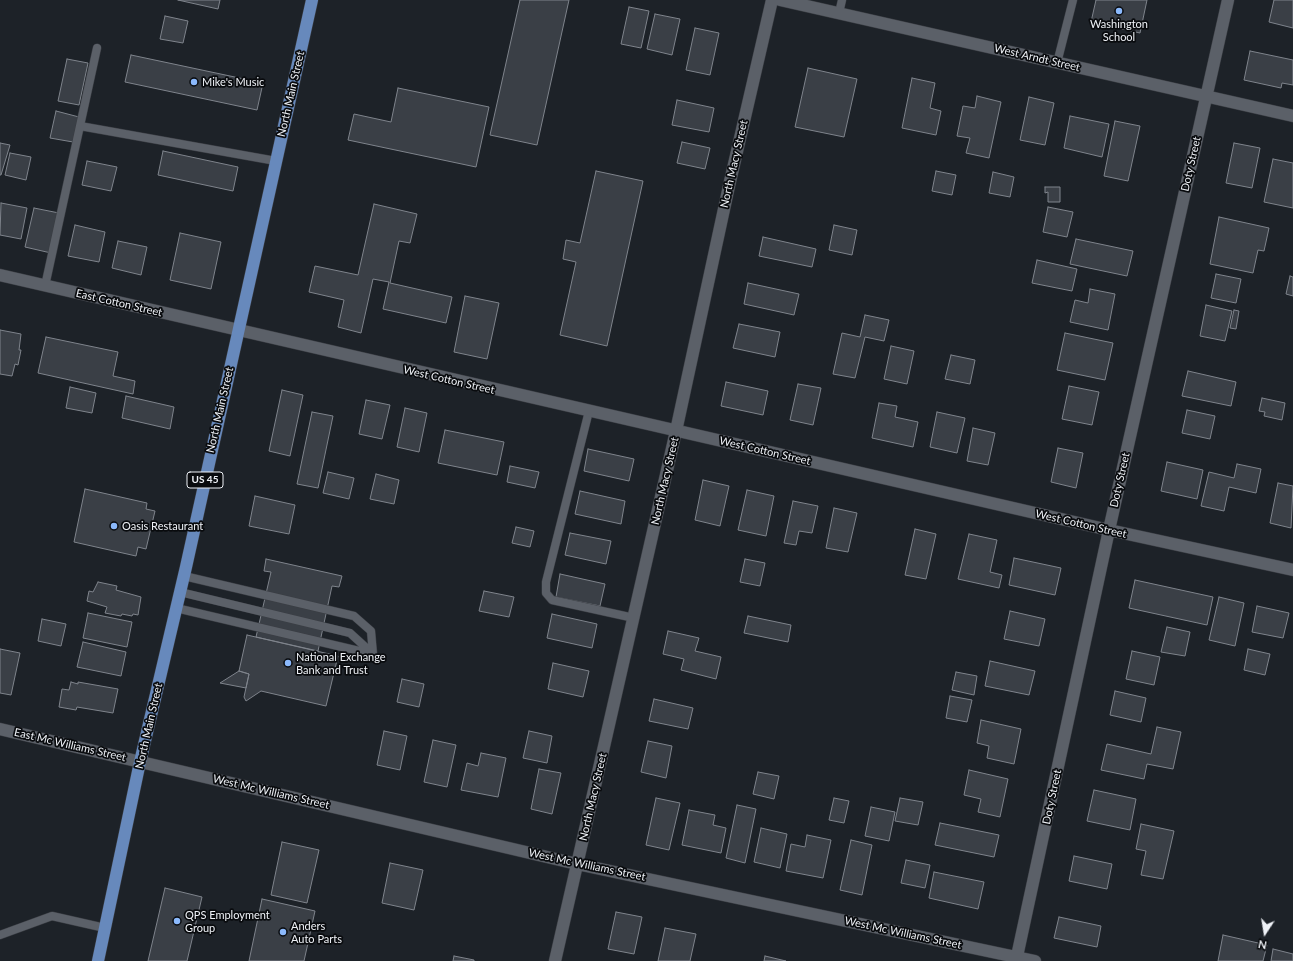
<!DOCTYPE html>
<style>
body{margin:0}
#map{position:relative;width:1293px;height:961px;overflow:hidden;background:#1d2228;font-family:Lato,sans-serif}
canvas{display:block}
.north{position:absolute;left:1245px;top:913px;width:40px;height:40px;-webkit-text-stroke:3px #090b0e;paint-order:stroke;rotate:192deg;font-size:11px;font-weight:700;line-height:16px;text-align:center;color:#eff2f7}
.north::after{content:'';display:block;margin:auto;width:14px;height:18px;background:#eff2f7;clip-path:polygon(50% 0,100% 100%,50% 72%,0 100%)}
</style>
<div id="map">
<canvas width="1293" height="961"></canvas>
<div class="north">N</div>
</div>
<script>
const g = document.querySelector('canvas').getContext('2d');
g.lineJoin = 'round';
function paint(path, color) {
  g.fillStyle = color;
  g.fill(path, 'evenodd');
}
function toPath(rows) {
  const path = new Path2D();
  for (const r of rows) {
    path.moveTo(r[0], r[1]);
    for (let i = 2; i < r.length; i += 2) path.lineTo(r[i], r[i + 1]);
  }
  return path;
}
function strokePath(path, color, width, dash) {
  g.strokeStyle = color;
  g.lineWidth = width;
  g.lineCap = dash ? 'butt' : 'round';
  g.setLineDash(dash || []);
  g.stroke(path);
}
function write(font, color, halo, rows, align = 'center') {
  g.font = font + ' Lato,sans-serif';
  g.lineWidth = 3.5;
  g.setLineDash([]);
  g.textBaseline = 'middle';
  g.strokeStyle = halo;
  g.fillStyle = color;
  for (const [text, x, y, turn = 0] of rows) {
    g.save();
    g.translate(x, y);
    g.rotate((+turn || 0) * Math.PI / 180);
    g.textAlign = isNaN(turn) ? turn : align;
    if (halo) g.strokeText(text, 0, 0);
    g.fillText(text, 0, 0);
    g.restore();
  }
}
const building = toPath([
 [178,0,220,0,218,9,178,0],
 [520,0,569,0,537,145,490,135,520,0],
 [1096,0,1147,0,1140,33,1091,22,1096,0],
 [1274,0,1293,0,1293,28,1269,22,1274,0],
 [629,7,649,11,641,48,621,44,629,7],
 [655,14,680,19,672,55,647,49,655,14],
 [165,16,188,21,183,43,160,39,165,16],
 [695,28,719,33,710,75,686,70,695,28],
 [1250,51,1293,60,1293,85,1282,83,1281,88,1244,80,1250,51],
 [131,55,263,83,257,110,125,82,131,55],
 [67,59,88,63,79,105,58,101,67,59],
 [808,68,857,79,844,137,795,127,808,68],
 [912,78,935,83,930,108,941,111,936,135,902,128,912,78],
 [398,88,489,107,476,167,348,140,354,114,391,122,398,88],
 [977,96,1001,102,989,158,966,153,970,138,957,136,963,106,975,108,977,96],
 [1029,97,1054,103,1045,145,1020,140,1029,97],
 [677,100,714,108,709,132,672,125,677,100],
 [56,111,79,117,73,142,50,138,56,111],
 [1070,116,1109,124,1102,157,1064,148,1070,116],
 [1115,121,1140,126,1128,181,1104,176,1115,121],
 [682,142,710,148,705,169,677,163,682,142],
 [0,143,10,145,1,175,0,175,0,143],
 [1234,143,1260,148,1252,188,1226,183,1234,143],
 [163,151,238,167,233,191,158,175,163,151],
 [10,153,31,157,26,180,5,175,10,153],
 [1273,159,1293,163,1293,208,1264,202,1273,159],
 [87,161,117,167,111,191,82,185,87,161],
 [596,171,643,181,607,346,560,335,576,262,563,259,566,240,580,243,596,171],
 [936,171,956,175,952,195,932,191,936,171],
 [993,172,1014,177,1010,197,989,193,993,172],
 [1045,187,1060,187,1060,202,1048,202,1048,192,1045,193,1045,187],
 [1,203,27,208,21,239,0,235,1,203],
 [374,204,417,214,410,243,399,241,390,283,452,297,446,323,383,309,389,282,373,279,361,333,338,327,344,300,309,292,315,266,358,275,374,204],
 [1048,207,1073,212,1067,237,1043,232,1048,207],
 [34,208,59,213,51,253,25,247,34,208],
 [1219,217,1269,228,1264,251,1258,250,1253,273,1210,264,1219,217],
 [75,225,105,232,99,262,68,256,75,225],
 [834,225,857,230,852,255,829,250,834,225],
 [180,233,221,242,211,289,170,280,180,233],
 [763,237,816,249,812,267,759,256,763,237],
 [1076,239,1133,251,1127,276,1070,264,1076,239],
 [118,241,147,247,141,275,112,268,118,241],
 [1037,260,1077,269,1072,291,1032,283,1037,260],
 [1216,274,1241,279,1236,303,1211,298,1216,274],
 [1290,276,1293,277,1293,296,1286,294,1290,276],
 [748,283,799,294,794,315,744,304,748,283],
 [1090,289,1115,294,1108,330,1070,322,1075,300,1088,303,1090,289],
 [465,296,499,303,487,359,454,352,465,296],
 [1206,305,1232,311,1225,341,1200,336,1206,305],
 [1234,310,1239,311,1236,329,1230,328,1234,310],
 [865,315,889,320,884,341,865,337,855,378,833,374,842,333,860,337,865,315],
 [739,324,780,332,775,357,733,348,739,324],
 [0,330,21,334,19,350,21,350,18,365,15,364,12,376,0,374,0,330],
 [1065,333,1113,343,1105,380,1057,370,1065,333],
 [46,337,118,352,113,376,135,381,133,394,38,373,46,337],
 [891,346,914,351,907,384,884,379,891,346],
 [951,355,975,360,970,384,945,379,951,355],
 [1188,371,1236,382,1231,406,1182,396,1188,371],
 [726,382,768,391,763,415,721,406,726,382],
 [798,384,821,388,813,425,790,420,798,384],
 [1069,386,1099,392,1092,425,1062,419,1069,386],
 [70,387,96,393,92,413,66,408,70,387],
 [282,390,303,395,290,456,269,451,282,390],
 [126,396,174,407,170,429,122,418,126,396],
 [1262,398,1285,403,1282,420,1264,416,1265,412,1259,411,1262,398],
 [366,400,390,405,382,439,359,434,366,400],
 [879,403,897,406,895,417,918,422,913,447,872,438,879,403],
 [405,408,427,413,419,452,397,447,405,408],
 [1187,410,1215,416,1210,439,1182,433,1187,410],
 [312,412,333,416,318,488,297,484,312,412],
 [937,412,965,418,957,453,930,447,937,412],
 [973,428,995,433,988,465,967,461,973,428],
 [445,430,504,442,497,475,438,463,445,430],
 [1058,448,1083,453,1076,488,1051,482,1058,448],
 [588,449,634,459,629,481,584,471,588,449],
 [1167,462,1203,470,1197,499,1161,491,1167,462],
 [1237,464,1261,469,1256,493,1229,487,1224,511,1201,506,1209,472,1234,478,1237,464],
 [510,466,539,472,535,488,507,482,510,466],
 [328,472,354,478,349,499,323,493,328,472],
 [376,474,399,480,394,504,370,499,376,474],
 [703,480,729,486,720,526,695,520,703,480],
 [1278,483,1293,486,1291,528,1270,523,1278,483],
 [85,489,147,503,146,509,155,511,146,549,138,547,136,556,74,542,85,489],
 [747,490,774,496,766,536,738,530,747,490],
 [580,491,625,501,621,524,575,514,580,491],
 [255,496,295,505,289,534,249,526,255,496],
 [793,501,818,506,812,533,799,531,796,545,784,543,793,501],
 [834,508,857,513,848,552,826,548,834,508],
 [516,527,534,531,530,547,512,543,516,527],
 [915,529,936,534,926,579,905,575,915,529],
 [570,533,611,541,606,564,565,555,570,533],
 [969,534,997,540,990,572,1002,575,999,588,958,579,969,534],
 [1014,558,1061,568,1055,595,1009,585,1014,558],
 [266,559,342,576,339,587,332,586,318,651,256,637,271,572,264,571,266,559],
 [745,559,765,563,760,586,740,582,745,559],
 [560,574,605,584,600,606,556,597,560,574],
 [1135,580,1213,597,1207,625,1129,608,1135,580],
 [98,582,117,586,116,590,141,597,138,615,133,614,132,616,122,614,121,616,105,613,107,607,87,601,89,591,93,592,98,582],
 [484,591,514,597,509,617,479,611,484,591],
 [1219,597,1244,603,1235,646,1209,640,1219,597],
 [1257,606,1289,613,1283,638,1252,632,1257,606],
 [1010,611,1045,619,1039,646,1004,639,1010,611],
 [88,613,132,622,127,647,83,638,88,613],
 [552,614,597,624,592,648,547,638,552,614],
 [748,616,791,625,788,642,744,633,748,616],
 [42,619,66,624,61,646,38,641,42,619],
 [1167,627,1190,632,1185,656,1161,652,1167,627],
 [668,631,699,638,695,651,721,657,716,679,681,670,684,659,663,654,668,631],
 [247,635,338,656,326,706,261,691,246,701,244,697,249,674,239,671,247,635],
 [83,642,126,652,121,676,77,667,83,642],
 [0,649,20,653,11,695,0,693,0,649],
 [1248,649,1270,654,1265,675,1244,670,1248,649],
 [1132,651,1160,657,1154,685,1126,679,1132,651],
 [990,661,1035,671,1029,695,985,686,990,661],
 [553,663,589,671,583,697,548,689,553,663],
 [239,671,249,674,246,688,220,683,239,671],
 [956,672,977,676,974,695,952,690,956,672],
 [402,679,424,684,419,707,397,702,402,679],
 [71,682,78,684,78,682,118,689,113,713,77,707,76,710,59,707,62,689,69,690,71,682],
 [1115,691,1146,698,1141,722,1110,715,1115,691],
 [950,696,972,700,967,722,946,718,950,696],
 [654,699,693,708,688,729,649,721,654,699],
 [981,720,1021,729,1014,764,987,758,989,746,977,743,981,720],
 [1157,727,1181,732,1173,769,1147,764,1144,779,1101,770,1107,744,1151,754,1157,727],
 [384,731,407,736,400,770,377,765,384,731],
 [529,731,552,736,547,763,523,758,529,731],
 [433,740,456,745,447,787,424,782,433,740],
 [648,741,672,746,666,778,641,772,648,741],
 [481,753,506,758,498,797,461,790,467,763,478,766,481,753],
 [539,769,561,773,552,814,531,809,539,769],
 [969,770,1008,779,1000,817,978,812,981,799,964,795,969,770],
 [758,772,779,776,774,799,753,794,758,772],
 [1094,790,1136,799,1130,830,1087,821,1094,790],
 [656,798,680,803,669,850,646,845,656,798],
 [834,798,849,801,844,823,829,820,834,798],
 [900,798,923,802,918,825,895,821,900,798],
 [737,805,756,809,745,863,726,858,737,805],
 [871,807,895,812,889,841,865,836,871,807],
 [689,810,715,815,713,825,726,828,721,853,682,845,689,810],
 [940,823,999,835,994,857,935,845,940,823],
 [1141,824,1174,831,1163,879,1141,875,1146,851,1136,849,1141,824],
 [761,828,787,834,780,868,754,862,761,828],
 [807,835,831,840,823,878,786,871,791,844,805,847,807,835],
 [851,840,872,845,862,895,840,890,851,840],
 [282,842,319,850,307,903,271,895,282,842],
 [1074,856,1112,864,1107,889,1069,881,1074,856],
 [906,860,930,865,925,888,901,883,906,860],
 [390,863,423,870,414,910,382,903,390,863],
 [934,872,984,882,978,909,929,898,934,872],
 [165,888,202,897,187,961,148,961,165,888],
 [262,899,315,911,304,961,249,961,262,899],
 [616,912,642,917,634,954,608,949,616,912],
 [1059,917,1101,926,1097,947,1054,938,1059,917],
 [665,928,696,934,690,961,658,961,665,928],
 [1223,935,1267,945,1263,961,1218,961,1223,935],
 [1273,949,1293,954,1293,961,1271,961,1273,949],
 [454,956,474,960,474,961,453,961,454,956],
 [765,956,786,961,764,961,765,956]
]);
const lane = toPath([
 [839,13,842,0],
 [1057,63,1073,0],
 [80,126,276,161],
 [45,286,97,48],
 [589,411,546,582,546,593,552,600,634,618],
 [184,576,354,616,371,631,373,654],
 [180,592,350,633,373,654],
 [176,608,372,654],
 [0,935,52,916,105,928]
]);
const street = toPath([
 [780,0,1293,116],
 [0,275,1109,530,1293,570],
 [0,729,577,864,1035,961],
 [555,961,676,431,729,186,772,0],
 [1016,961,1109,530,1228,0]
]);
const primary = toPath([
 [98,961,140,762,186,567,312,0]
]);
const markers = [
 [1119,11,4,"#8bb9fc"],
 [194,82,4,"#8bb9fc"],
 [114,526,4,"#8bb9fc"],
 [288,663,4,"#8bb9fc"],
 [177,921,4,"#8bb9fc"],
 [283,932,4,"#8bb9fc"]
];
const shields = [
 [205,480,36]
];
const shieldNames = [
 ["US 45",205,480]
];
const poiNames = [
 ["Washington",1119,24,"center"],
 ["School",1119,37,"center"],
 ["Mike's Music",202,82],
 ["Oasis Restaurant",122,526],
 ["National Exchange",296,657],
 ["Bank and Trust",296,670],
 ["QPS Employment",185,915],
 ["Group",185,928],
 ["Anders",291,926],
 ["Auto Parts",291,939]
];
const streetNames = [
 ["West Arndt Street",1037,58,13],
 ["North Main Street",291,94,-77],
 ["North Macy Street",734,164,-77],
 ["Doty Street",1191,164,-77],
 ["East Cotton Street",119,303,13],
 ["West Cotton Street",449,380,13],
 ["North Main Street",220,410,-77],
 ["West Cotton Street",765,451,13],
 ["Doty Street",1120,480,-77],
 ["North Macy Street",665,481,-77],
 ["West Cotton Street",1081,524,13],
 ["North Main Street",149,726,-77],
 ["East Mc Williams Street",70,745,13],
 ["West Mc Williams Street",271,792,13],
 ["North Macy Street",593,797,-77],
 ["Doty Street",1052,797,-78],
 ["West Mc Williams Street",587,865,12],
 ["West Mc Williams Street",903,933,12]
];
paint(building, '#3a3f46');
strokePath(building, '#7f848c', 1);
strokePath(lane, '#3b3e44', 9);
strokePath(street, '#3b3e44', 13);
strokePath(primary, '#3b3e44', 13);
strokePath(lane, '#5b6068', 8);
strokePath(street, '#5b6068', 12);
strokePath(primary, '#6789bc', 12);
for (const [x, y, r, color] of markers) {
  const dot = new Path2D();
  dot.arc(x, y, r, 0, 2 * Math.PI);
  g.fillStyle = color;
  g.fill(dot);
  strokePath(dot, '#090b0e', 1.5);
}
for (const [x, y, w] of shields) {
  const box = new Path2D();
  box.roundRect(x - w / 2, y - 8, w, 16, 3);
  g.fillStyle = '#090b0e';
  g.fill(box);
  strokePath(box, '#eff2f7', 1);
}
write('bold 10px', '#eff2f7', null, shieldNames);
write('11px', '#eff2f7', '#090b0e', poiNames, 'left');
write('11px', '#eff2f7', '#090b0e', streetNames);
</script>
